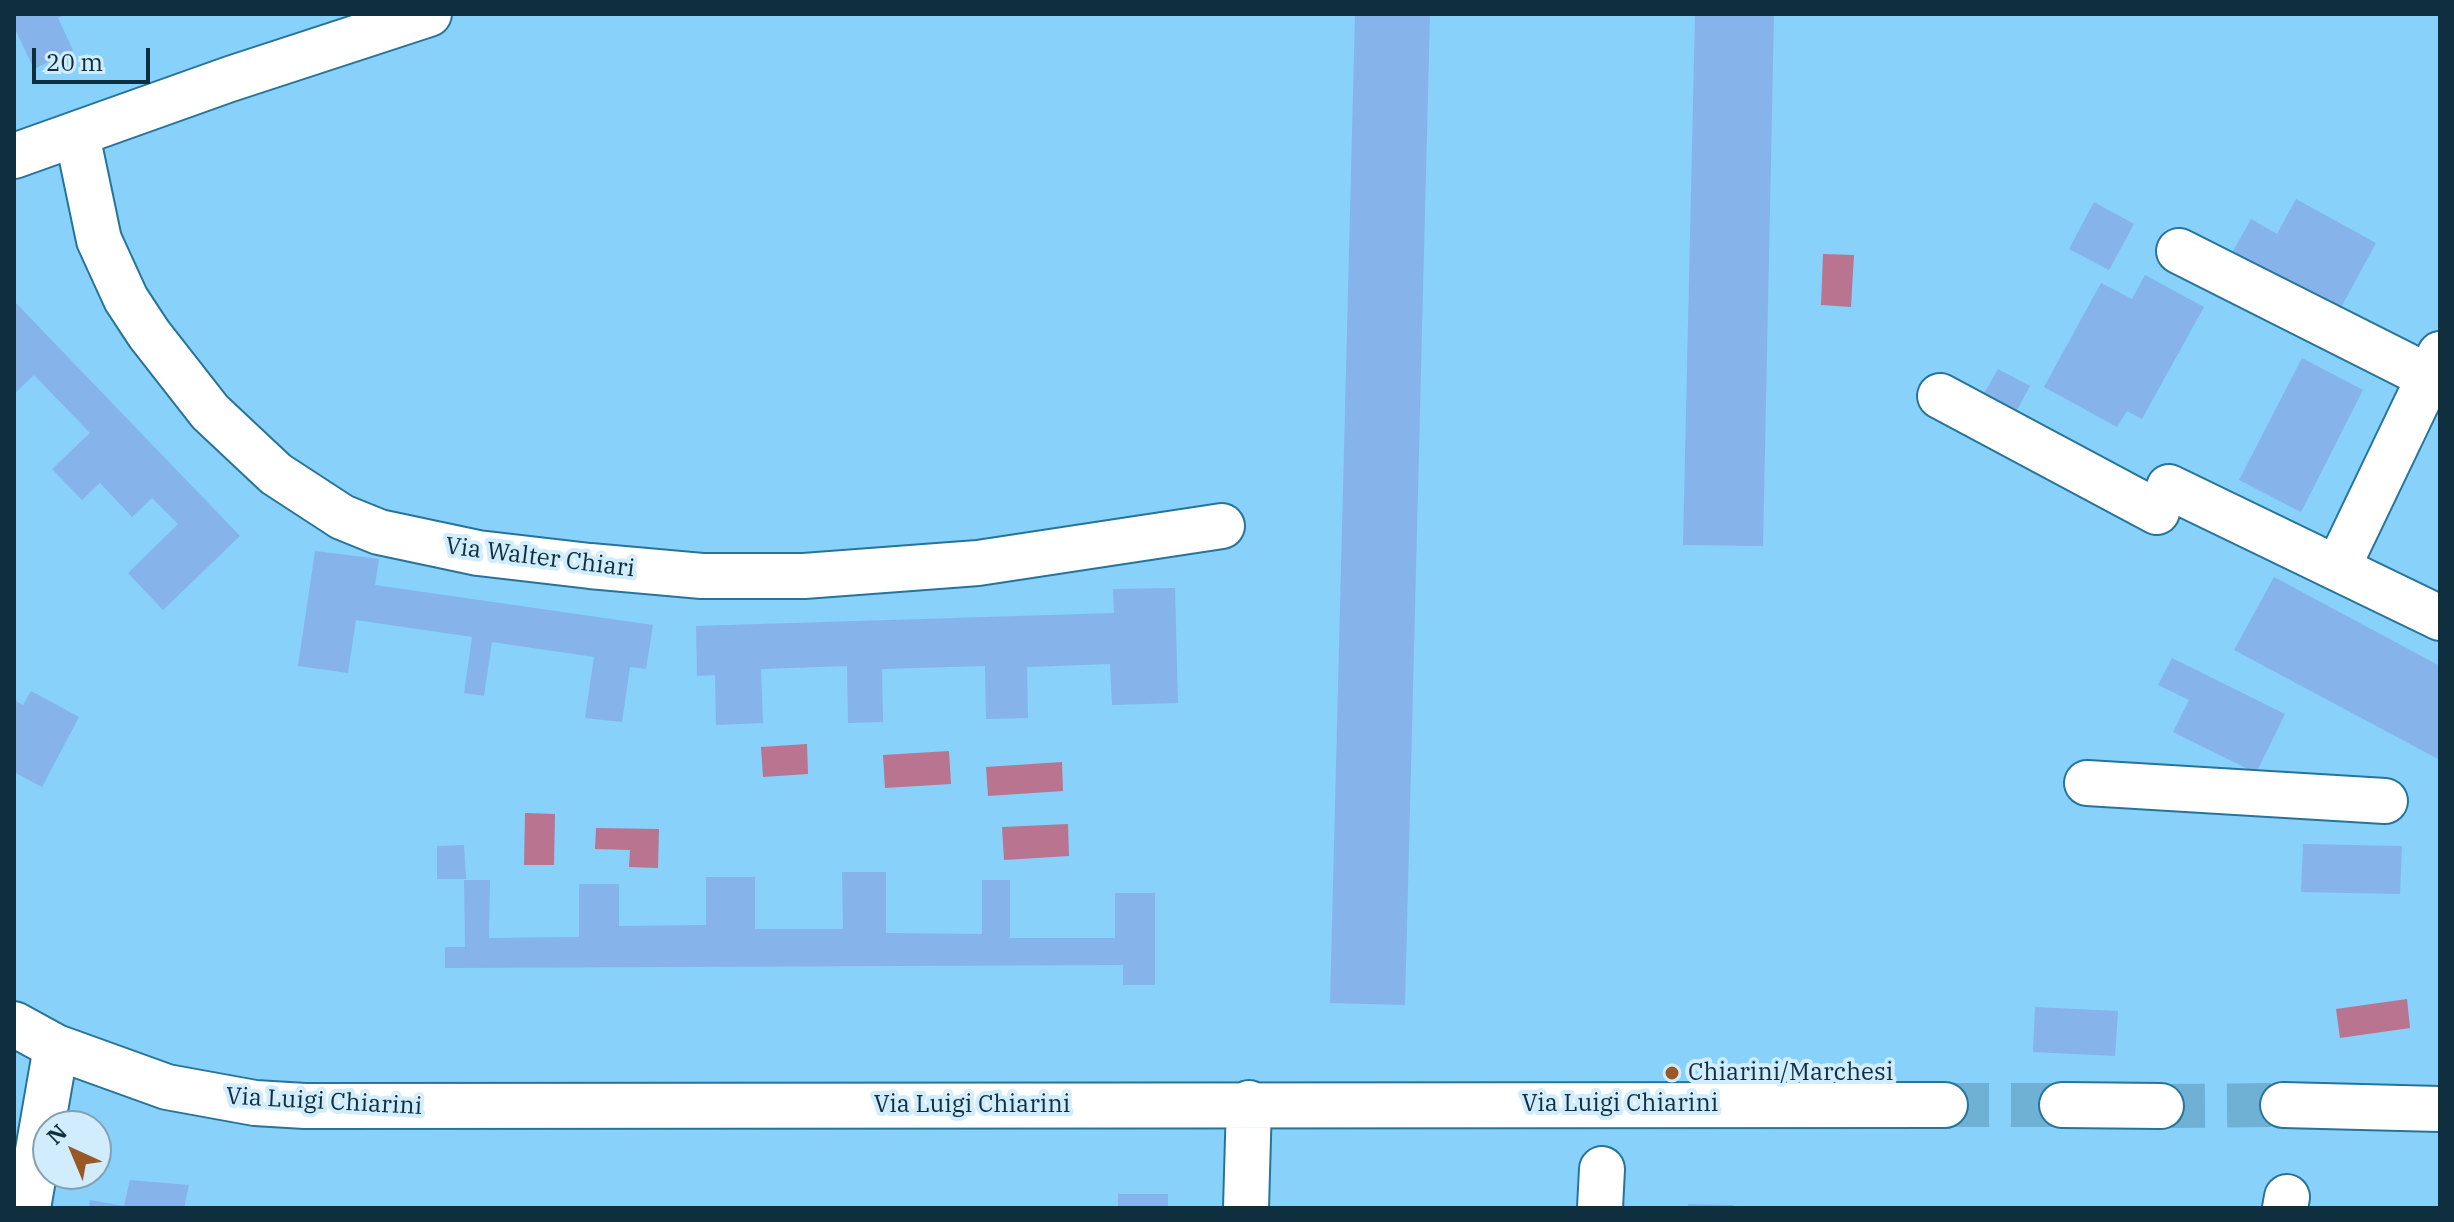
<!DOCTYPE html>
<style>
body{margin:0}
#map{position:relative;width:2454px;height:1222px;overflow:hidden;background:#87d1fb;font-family:"IBM Plex Serif",serif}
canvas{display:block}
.frame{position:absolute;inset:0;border:16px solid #0f2e3e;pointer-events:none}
.north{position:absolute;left:32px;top:1110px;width:80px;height:80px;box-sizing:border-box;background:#d0ecfd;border:2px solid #83a0b1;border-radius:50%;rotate:316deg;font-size:22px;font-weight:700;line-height:32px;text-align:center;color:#0f2e3e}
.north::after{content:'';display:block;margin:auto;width:28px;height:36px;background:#9b5827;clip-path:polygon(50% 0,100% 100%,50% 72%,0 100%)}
.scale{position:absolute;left:32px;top:48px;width:118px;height:36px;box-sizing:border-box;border:4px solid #0f2e3e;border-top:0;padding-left:10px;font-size:24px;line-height:28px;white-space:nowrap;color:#0f2e3e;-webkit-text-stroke:6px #d0ecfd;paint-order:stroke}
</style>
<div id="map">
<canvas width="2454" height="1222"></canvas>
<div class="frame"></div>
<div class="north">N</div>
<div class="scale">20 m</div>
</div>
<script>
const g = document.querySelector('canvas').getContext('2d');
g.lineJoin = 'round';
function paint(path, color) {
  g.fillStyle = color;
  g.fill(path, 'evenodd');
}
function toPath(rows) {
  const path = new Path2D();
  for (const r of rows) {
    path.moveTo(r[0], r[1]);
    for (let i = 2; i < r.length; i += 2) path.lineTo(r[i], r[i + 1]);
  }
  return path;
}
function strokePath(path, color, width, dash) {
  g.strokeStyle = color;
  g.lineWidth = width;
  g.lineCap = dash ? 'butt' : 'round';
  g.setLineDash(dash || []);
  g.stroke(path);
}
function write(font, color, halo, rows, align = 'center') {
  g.font = font + ' "IBM Plex Serif",serif';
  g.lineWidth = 8;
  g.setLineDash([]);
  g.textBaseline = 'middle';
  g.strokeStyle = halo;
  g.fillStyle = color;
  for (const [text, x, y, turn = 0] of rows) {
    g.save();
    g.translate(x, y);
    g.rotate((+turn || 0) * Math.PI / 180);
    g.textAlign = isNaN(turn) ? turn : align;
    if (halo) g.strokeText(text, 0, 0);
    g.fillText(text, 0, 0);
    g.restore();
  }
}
const water = toPath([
 [1823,254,1854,255,1851,307,1821,305],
 [807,744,808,774,763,777,761,747],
 [949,751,951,784,885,788,883,755],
 [1062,762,1063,791,988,796,986,767],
 [525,813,555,814,554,865,524,865],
 [1068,824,1069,856,1004,860,1002,827],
 [596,828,659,829,658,868,629,867,630,850,595,849],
 [2407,999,2410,1028,2340,1038,2336,1009]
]);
const building = toPath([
 [14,14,67,14,58,18,73,50,34,69,14,27],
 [1355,14,1430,14,1405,1005,1330,1003],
 [1695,14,1774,14,1763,546,1683,545],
 [2296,199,2376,243,2339,311,2232,253,2251,219,2277,234],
 [2094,202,2134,224,2109,270,2069,249],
 [2145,275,2204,307,2142,419,2127,411,2117,427,2044,387,2101,283,2132,299],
 [14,301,240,536,163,610,128,573,178,524,152,498,132,517,100,483,82,500,52,469,90,433,34,375,14,394],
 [2302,358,2363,390,2301,512,2239,480],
 [1998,369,2030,386,2012,419,1979,402],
 [315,551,379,559,375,585,653,625,646,669,630,667,622,722,585,718,594,657,492,642,484,696,464,693,472,637,356,620,348,673,298,666],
 [2274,577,2440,666,2440,760,2234,650],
 [1175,588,1178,703,1112,705,1110,664,1027,667,1028,718,986,719,985,666,882,669,883,722,848,723,847,666,761,669,763,723,716,725,715,675,697,676,696,626,1114,613,1113,589],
 [2172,658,2285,714,2256,773,2173,732,2189,700,2158,685],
 [31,691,79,717,42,787,14,772,14,700,23,705],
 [2303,844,2402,846,2400,894,2301,892],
 [464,845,466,879,437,879,437,846],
 [842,872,886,872,886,933,982,934,982,880,1010,880,1010,938,1115,938,1115,893,1155,893,1155,985,1123,985,1123,965,445,968,445,947,465,947,464,880,490,880,489,938,579,937,579,884,619,884,619,926,706,925,706,877,755,877,755,929,843,929],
 [2035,1007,2118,1011,2115,1056,2033,1052],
 [130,1180,189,1185,184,1208,89,1208,90,1200,124,1206],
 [1118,1194,1168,1194,1168,1208,1118,1208],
 [1688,1204,1733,1205,1733,1208,1688,1208]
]);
const minorTunnel = toPath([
 [1945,1105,2062,1105],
 [2161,1106,2283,1105]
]);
const minor = toPath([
 [77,135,99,240,126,299,149,334,210,412,276,474,342,517,379,532,478,553,590,566,702,576,804,576,978,563,1222,526],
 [14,156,230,79,429,14],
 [2179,251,2427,376],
 [1940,396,2157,512],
 [2169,487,2440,618],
 [2338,567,2440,354],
 [2087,783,2385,801],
 [14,1024,56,1047,167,1087,255,1103,305,1106,1945,1105],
 [2062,1105,2161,1106],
 [2283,1105,2440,1109],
 [28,1208,56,1047],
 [1246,1208,1249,1103],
 [1600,1208,1602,1169],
 [2285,1208,2287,1197]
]);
const markers = [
 [1672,1073,8,"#9b5827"]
];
const streetNames = [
 ["Via Walter Chiari",540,558,7],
 ["Via Luigi Chiarini",324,1102,3],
 ["Via Luigi Chiarini",1620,1104],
 ["Via Luigi Chiarini",972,1105]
];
const poiNames = [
 ["Chiarini/Marchesi",1688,1073]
];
paint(water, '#b97490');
paint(building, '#86b3ea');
strokePath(minorTunnel, '#6fb0d5', 44, [44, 22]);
strokePath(minor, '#27749a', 48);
strokePath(minor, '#fff', 44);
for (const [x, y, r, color] of markers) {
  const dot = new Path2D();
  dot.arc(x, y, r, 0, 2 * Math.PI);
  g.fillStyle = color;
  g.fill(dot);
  strokePath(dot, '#d0ecfd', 3);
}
write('24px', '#0f2e3e', '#d0ecfd', streetNames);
write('24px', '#0f2e3e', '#d0ecfd', poiNames, 'left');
</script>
